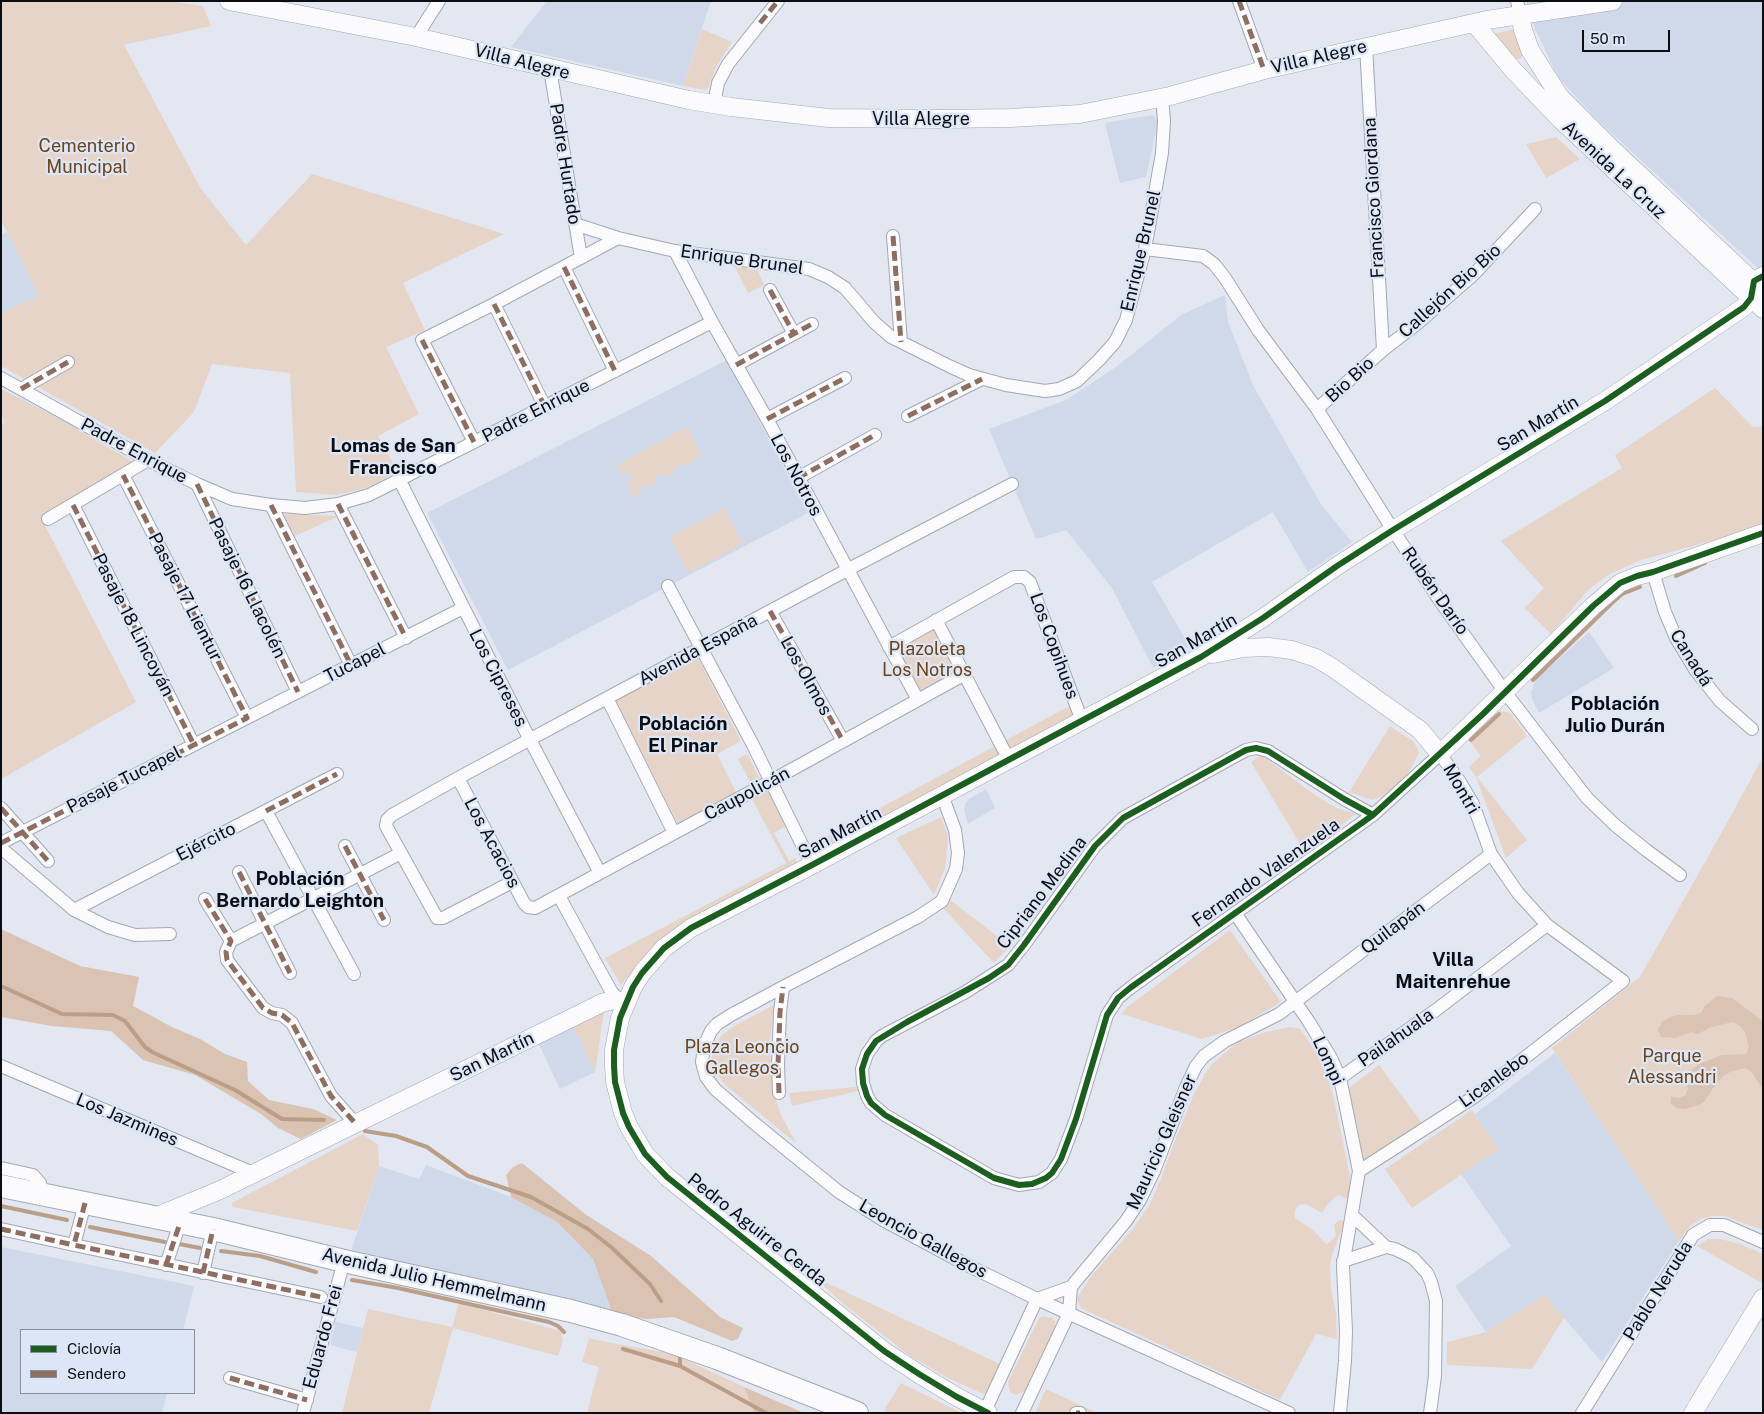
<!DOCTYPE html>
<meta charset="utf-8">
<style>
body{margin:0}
#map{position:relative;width:1764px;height:1414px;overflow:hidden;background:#e2e7f1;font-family:"Public Sans",sans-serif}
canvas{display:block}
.frame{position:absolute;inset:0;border:2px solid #0a0d12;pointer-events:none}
.legend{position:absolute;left:20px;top:1329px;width:175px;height:65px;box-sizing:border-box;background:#dce6f7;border:1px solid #888f9b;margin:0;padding:6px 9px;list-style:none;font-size:15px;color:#0a0d12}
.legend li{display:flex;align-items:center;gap:10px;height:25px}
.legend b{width:25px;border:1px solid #888f9b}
.scale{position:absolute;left:1582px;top:30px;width:88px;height:22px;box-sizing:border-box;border:2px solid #0a0d12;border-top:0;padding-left:6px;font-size:15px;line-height:18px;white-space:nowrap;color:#0a0d12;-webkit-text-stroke:4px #dce6f7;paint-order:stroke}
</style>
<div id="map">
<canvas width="1764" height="1414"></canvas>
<div class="frame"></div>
<ul class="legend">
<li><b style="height:6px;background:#1b5e20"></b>Ciclovía</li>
<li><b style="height:6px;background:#8d6e63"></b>Sendero</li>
</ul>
<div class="scale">50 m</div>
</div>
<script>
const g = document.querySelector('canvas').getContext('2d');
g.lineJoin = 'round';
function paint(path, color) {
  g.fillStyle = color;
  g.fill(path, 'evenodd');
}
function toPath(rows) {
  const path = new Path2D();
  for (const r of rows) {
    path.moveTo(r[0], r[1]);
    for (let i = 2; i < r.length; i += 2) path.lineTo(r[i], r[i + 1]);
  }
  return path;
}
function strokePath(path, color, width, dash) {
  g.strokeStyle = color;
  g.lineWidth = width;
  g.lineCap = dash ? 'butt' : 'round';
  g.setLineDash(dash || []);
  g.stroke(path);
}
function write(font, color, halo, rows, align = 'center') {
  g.font = font + ' "Public Sans",sans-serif';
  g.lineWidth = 4.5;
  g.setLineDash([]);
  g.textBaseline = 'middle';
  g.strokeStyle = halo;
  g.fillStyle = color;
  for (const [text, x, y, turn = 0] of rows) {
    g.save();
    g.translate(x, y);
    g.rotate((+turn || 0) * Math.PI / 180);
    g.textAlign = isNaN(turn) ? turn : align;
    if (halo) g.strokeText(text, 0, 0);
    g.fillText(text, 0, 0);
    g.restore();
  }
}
const built = toPath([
 [547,1,711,1,683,86,511,47],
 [1526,1,1763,1,1763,273,1595,118,1558,77,1535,29],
 [1153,115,1158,121,1146,177,1120,183,1105,123],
 [7,232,39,295,1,314,1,235],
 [1225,295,1228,322,1253,385,1322,506,1352,542,1308,572,1273,512,1152,582,1190,647,1153,668,1112,588,1066,530,1036,539,989,429,1066,400,1116,367,1181,315],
 [727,360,808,513,508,670,427,513],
 [1589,632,1614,668,1539,713,1532,699,1531,692,1537,678],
 [986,789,995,808,968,824,964,810,965,804,969,799],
 [573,1026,595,1072,560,1089,538,1043],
 [1555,1053,1679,1241,1602,1362,1544,1295,1486,1332,1455,1286,1511,1246,1461,1174,1499,1149,1475,1114],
 [426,1165,511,1197,557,1222,593,1259,613,1315,349,1257,379,1166,419,1179],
 [1,1247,194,1286,183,1330,21,1330,21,1393,167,1393,162,1413,1,1413],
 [336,1322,363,1328,357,1352,330,1345]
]);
const green = toPath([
 [1,1,166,1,203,6,211,26,124,45,201,189,246,245,312,174,504,234,403,283,425,330,386,347,419,414,378,436,398,471,369,487,337,495,296,492,290,373,212,364,194,412,155,453,1,366,1,314,39,295,1,220],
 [702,29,732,42,716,67,707,90,683,86],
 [1515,29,1523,55,1520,59,1513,59,1494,34],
 [1556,137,1580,159,1546,178,1526,144],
 [734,265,757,269,764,285,748,293],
 [1715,388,1753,427,1763,426,1763,527,1641,560,1610,574,1589,589,1551,634,1525,608,1544,588,1501,541,1622,468,1615,455],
 [1,389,66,422,133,462,41,518,136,702,1,779,1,426,4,422,1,411],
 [687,427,702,455,694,459,694,461,684,467,683,464,673,469,675,473,666,477,664,474,654,479,656,483,647,488,645,485,637,489,640,495,634,498,627,484,632,481,628,472,622,475,617,465],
 [724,508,743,544,688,573,670,537],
 [281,514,339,516,293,537],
 [937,627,958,671,919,691,897,649],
 [698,658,741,741,717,754,738,796,679,826,615,700],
 [1075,703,1079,712,820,850,813,846,817,842],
 [1499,711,1510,713,1527,736,1477,777,1527,840,1506,858,1476,777,1469,767,1481,756,1468,739],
 [1390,726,1414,742,1419,753,1407,775,1388,794,1372,800,1349,792],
 [747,754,760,779,751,784,738,759],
 [1261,755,1315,795,1336,808,1356,814,1305,852,1251,762],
 [1763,757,1763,1230,1724,1216,1712,1216,1701,1219,1690,1226,1679,1241,1552,1048,1640,977,1717,841],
 [768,790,786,826,774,833,789,861,796,858,796,867,663,941,640,961,621,985,605,958,786,863,752,799],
 [941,817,948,837,945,868,934,895,896,838],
 [950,900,1010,946,994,963,943,908],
 [1230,930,1281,1002,1239,1027,1202,1039,1122,1014,1126,1008],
 [774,1005,770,1040,771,1073,776,1100,781,1115,796,1143,723,1083,716,1071,712,1057,714,1045,723,1034,738,1024],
 [604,1012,595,1072,573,1026],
 [1290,1027,1300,1029,1316,1052,1327,1075,1334,1099,1352,1187,1350,1200,1338,1195,1328,1204,1322,1213,1306,1204,1299,1205,1295,1210,1295,1218,1312,1229,1326,1244,1330,1242,1336,1236,1334,1225,1339,1220,1345,1221,1332,1255,1330,1266,1331,1288,1336,1314,1337,1339,1316,1334,1280,1400,1081,1308,1077,1298,1093,1274,1132,1230,1149,1206,1161,1179,1174,1143,1193,1096,1205,1074,1212,1064,1238,1042,1266,1032],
 [1379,1065,1422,1123,1364,1162,1349,1088],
 [856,1087,858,1091,792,1106,789,1093],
 [1472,1110,1499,1149,1412,1208,1385,1169],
 [363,1134,378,1145,379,1166,357,1231,233,1207,232,1203],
 [1708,1239,1721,1239,1740,1244,1763,1254,1762,1283,1697,1246],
 [814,1277,1000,1364,990,1391,984,1394,979,1392,946,1377,910,1356,846,1306],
 [1544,1295,1564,1318,1532,1369,1447,1365,1447,1342,1486,1332],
 [459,1303,557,1330,561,1332,563,1340,558,1356,453,1328,429,1413,342,1413,368,1309,452,1327],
 [1042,1316,1052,1318,1055,1322,1055,1328,1025,1391,1016,1395,1011,1393,1009,1388,1008,1382,1038,1320],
 [589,1338,606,1342,673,1354,744,1387,754,1413,587,1413,599,1367,582,1362],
 [901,1383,962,1413,889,1413,884,1410],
 [1046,1389,1097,1413,1035,1413]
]);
const forest = toPath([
 [1,929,80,966,139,977,133,1006,172,1027,200,1039,225,1054,247,1062,248,1081,269,1100,313,1109,337,1120,301,1139,278,1128,261,1114,195,1075,143,1060,111,1031,52,1026,1,1017],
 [1717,996,1732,998,1763,1021,1763,1089,1752,1073,1746,1068,1730,1072,1723,1076,1713,1088,1705,1101,1699,1105,1685,1109,1677,1108,1671,1104,1671,1097,1679,1098,1686,1095,1688,1088,1684,1081,1686,1074,1699,1064,1722,1055,1746,1054,1749,1047,1745,1032,1740,1026,1733,1022,1711,1027,1698,1034,1691,1032,1676,1038,1661,1037,1658,1030,1662,1022,1670,1017,1678,1015,1693,1015,1701,1013,1705,1006],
 [522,1163,585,1214,651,1256,720,1317,743,1328,738,1339,732,1341,674,1317,647,1319,613,1315,593,1259,557,1222,511,1197,506,1175,513,1167],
 [744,1387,804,1413,754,1413]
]);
const stream = toPath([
 [1676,576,1705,563],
 [1533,680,1613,602,1622,594,1640,587],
 [1471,740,1499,714],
 [1,986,62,1014,113,1015,125,1021,145,1047,152,1052,235,1090,282,1119,324,1120],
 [365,1131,396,1136,427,1147,468,1176,531,1197,588,1229,611,1247,650,1284,661,1301],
 [1,1206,67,1220],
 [90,1227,165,1242],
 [179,1244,200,1248],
 [221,1251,260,1256,316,1272],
 [352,1280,398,1288,549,1322,558,1326,564,1332],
 [623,1349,680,1366],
 [680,1353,680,1366,766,1413]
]);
const street = toPath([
 [1239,1,1264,70],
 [1517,1,1520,15],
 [416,37,439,1],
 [1366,46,1383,350],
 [550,69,581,258],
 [714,104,718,83,728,64,778,1],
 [575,224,618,238,675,251,809,269,828,277,845,288,874,322,891,337,949,366,969,375,1006,385,1045,391,1059,389,1077,381,1099,360,1115,342,1126,320,1145,249,1162,153,1164,121,1162,97],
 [893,236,901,342],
 [1145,249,1203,256,1214,264,1225,278,1258,330,1317,409,1393,530,1440,601,1505,692,1566,771,1587,798,1615,825,1646,850,1680,875],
 [675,251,712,322,767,419,918,700],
 [564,267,615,371],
 [770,290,794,334],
 [494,304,545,407],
 [736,365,812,324],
 [1,378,148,460,197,484,232,499,271,505,305,508,338,504,369,495,712,322],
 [21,389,68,362],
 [1317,409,1383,350,1418,323,1474,274,1535,209],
 [908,416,982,379],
 [767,419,845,378],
 [474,442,422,340,494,304,618,238],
 [123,475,247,718],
 [798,478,875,435],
 [400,481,528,736,600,873],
 [197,484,298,692],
 [338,504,406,638],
 [73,505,194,745],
 [271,505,351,665],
 [48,519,148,460],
 [1653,572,1665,612,1676,638,1696,671,1720,701,1752,729],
 [668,586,753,745,812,865],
 [770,611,843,741],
 [936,620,1009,760],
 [889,647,1014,577,1024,577,1030,582,1082,721],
 [607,698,674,833],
 [458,778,524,903,528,907,535,908,771,781,965,674],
 [942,795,955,830,958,853,956,869,942,901,918,917,783,987,731,1015,717,1024,711,1031,704,1046,702,1062,706,1077,715,1089,754,1123,839,1192,883,1220,971,1267,1037,1299,1289,1413],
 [1,808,48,861],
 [266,811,354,974],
 [1,843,463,608],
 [345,846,384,920],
 [1,848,74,910,108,927,135,935,170,934],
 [239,872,290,973],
 [512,882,443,918,437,918,386,826,387,820,392,815,458,778,607,698,847,570,1012,484],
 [559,896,611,991,616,997,624,1001],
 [205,899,231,941],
 [74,910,337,774],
 [1235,913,1309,1022,1331,1058,1340,1078,1359,1171,1343,1266,1346,1331,1345,1361,1340,1413],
 [231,941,226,952,227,960,263,1008,272,1013,282,1015,292,1023,331,1096,355,1123],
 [231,941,401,853],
 [1,1066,253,1173],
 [1340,1078,1436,1010,1547,925],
 [779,1093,778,1065,780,1012,783,987],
 [1,1168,33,1175,40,1183,43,1195],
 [1359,1171,1477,1095,1623,981,1547,925,1518,893,1491,854,1473,804,1460,782,1440,754,1373,815,1130,988,1118,998,1107,1015,1076,1119,1061,1159,1052,1173,1039,1182,1019,1185,994,1178,885,1115,871,1103,867,1096,863,1083,862,1069,867,1054,876,1041,882,1036,964,993,1008,965,1024,945,1095,846,1123,818,1246,750,1256,748,1268,751,1344,799,1373,815],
 [85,1203,74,1245,321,1297],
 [1352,1215,1386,1247,1395,1249,1413,1258,1427,1273,1431,1282,1436,1301,1435,1376,1430,1413],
 [1,1229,74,1245],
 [1343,1261,1386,1247],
 [166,1265,180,1223],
 [203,1273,213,1229],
 [230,1378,307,1400],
 [985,1411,1037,1299,1071,1287,1126,1221,1140,1200,1154,1171,1186,1087,1196,1066,1204,1056,1225,1041,1279,1014,1491,854],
 [303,1413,344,1261],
 [1022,1413,1069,1313,1071,1287],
 [1076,1413,1080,1413],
 [1582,1413,1693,1235,1710,1225,1724,1225,1763,1242]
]);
const secondary = toPath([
 [229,1,416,37,689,100,731,107,829,118,941,119,1010,118,1080,114,1170,96,1264,70,1487,20,1613,1],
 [1520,15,1523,30,1530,50,1560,97,1612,149,1760,288],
 [1474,23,1514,71,1561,120,1763,309],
 [1213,654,1243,648,1268,647,1292,650,1316,658,1333,668,1420,730,1440,754,1593,606,1620,583,1637,576,1653,572,1763,533],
 [160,1218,162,1214,218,1191,602,1003,613,1000,626,1002],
 [988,1413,957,1397,919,1374,884,1351,667,1177,645,1154,629,1127,623,1113,615,1082,614,1066,614,1050,620,1018,633,987,642,973,664,948,691,928,812,865,1201,657,1263,618,1337,566,1393,530,1605,401,1744,307,1751,298,1754,281,1763,276],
 [1693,1413,1763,1298]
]);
const highway = toPath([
 [1,1186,213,1229,344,1261,571,1311,622,1325,717,1358,857,1413]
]);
const quiet = toPath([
 [1239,1,1264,70],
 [760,23,778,1],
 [893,236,901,342],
 [564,267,615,371],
 [770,290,794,334],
 [494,304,545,407],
 [422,340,474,442],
 [736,365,812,324],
 [21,389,68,362],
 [908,416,982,379],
 [767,419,845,378],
 [798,478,875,435],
 [197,484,298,692],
 [338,504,406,638],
 [73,505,194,745],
 [271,505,351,665],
 [770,611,843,741],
 [1,808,48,861],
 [266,811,337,774],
 [1,843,247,718,123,475],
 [345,846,384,920],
 [239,872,290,973],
 [205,899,231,941,226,952,227,960,263,1008,272,1013,282,1015,292,1023,331,1096,355,1123],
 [779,1093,778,1065,780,1012,783,987],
 [85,1203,74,1245,321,1297],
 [1,1229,74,1245],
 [166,1265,180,1223],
 [203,1273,213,1229],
 [230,1378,307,1400],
 [1076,1413,1080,1413]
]);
const cycleway = toPath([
 [1373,815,1344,799,1268,751,1256,748,1246,750,1123,818,1095,846,1024,945,1008,965,989,978,907,1022,876,1041,867,1054,862,1069,863,1083,867,1096,871,1103,885,1115,994,1178,1019,1185,1032,1184,1046,1178,1052,1173,1061,1159,1076,1119,1107,1015,1118,998,1130,988,1373,815,1483,714,1593,606,1620,583,1637,576,1653,572,1763,533],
 [988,1413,957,1397,919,1374,884,1351,667,1177,645,1154,629,1127,623,1113,615,1082,614,1066,614,1050,620,1018,633,987,642,973,664,948,691,928,812,865,1201,657,1263,618,1337,566,1393,530,1605,401,1744,307,1751,298,1754,281,1763,276]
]);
const streetNames = [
 ["Villa Alegre",1319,57,-13],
 ["Villa Alegre",522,62,14],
 ["Villa Alegre",921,119],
 ["Padre Hurtado",565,164,81],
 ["Avenida La Cruz",1614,170,43],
 ["Francisco Giordana",1374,198,-93],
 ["Enrique Brunel",1141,251,-77],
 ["Enrique Brunel",742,260,8],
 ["Callejón Bio Bio",1450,291,-42],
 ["Bio Bio",1350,380,-42],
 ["Padre Enrique",536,411,-27],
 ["San Martín",1538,424,-31],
 ["Padre Enrique",134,451,28],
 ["Los Notros",796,475,62],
 ["Pasaje 16 Llacolén",247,588,64],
 ["Rubén Darío",1435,591,55],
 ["Pasaje 17 Lientur",185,597,63],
 ["Pasaje 18 Lincoyán",133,625,63],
 ["San Martín",1196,641,-30],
 ["Los Copihues",1054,646,70],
 ["Avenida España",698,650,-28],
 ["Canadá",1691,658,58],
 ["Tucapel",355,663,-27],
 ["Los Olmos",806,676,61],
 ["Los Cipreses",498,678,63],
 ["Pasaje Tucapel",124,780,-27],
 ["Montri",1461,789,60],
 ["Caupolicán",747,794,-28],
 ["San Martín",840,833,-28],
 ["Ejército",206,842,-27],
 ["Los Acacios",492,843,62],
 ["Fernando Valenzuela",1266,873,-35],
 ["Cipriano Medina",1042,893,-53],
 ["Quilapán",1393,928,-37],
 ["Pailahuala",1396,1038,-35],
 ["San Martín",492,1057,-26],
 ["Lompi",1328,1061,65],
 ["Licanlebo",1494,1080,-36],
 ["Los Jazmines",127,1120,23],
 ["Mauricio Gleisner",1162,1142,-66],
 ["Pedro Aguirre Cerda",757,1230,38],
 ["Leoncio Gallegos",923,1239,29],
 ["Avenida Julio Hemmelmann",434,1280,13],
 ["Pablo Neruda",1658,1291,-58],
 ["Eduardo Frei",323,1337,-75]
];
const parkNames = [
 ["Cementerio",87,146],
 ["Municipal",87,167],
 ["Plazoleta",927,649],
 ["Los Notros",927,670],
 ["Plaza Leoncio",742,1047],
 ["Gallegos",742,1068],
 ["Parque",1672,1056],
 ["Alessandri",1672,1077]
];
const neighbourhoodNames = [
 ["Lomas de San",393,446],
 ["Francisco",393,468],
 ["Población",1615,704],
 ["Julio Durán",1615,726],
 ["Población",683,724],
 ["El Pinar",683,746],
 ["Población",300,879],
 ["Bernardo Leighton",300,901],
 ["Villa",1453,960],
 ["Maitenrehue",1453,982]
];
paint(built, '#d0d9ea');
paint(green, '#e6d4c8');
paint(forest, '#dac3b2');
strokePath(stream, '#bb9e87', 4);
strokePath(street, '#a4a8b0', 14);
strokePath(secondary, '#a4a8b0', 19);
strokePath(highway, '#a4a8b0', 24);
strokePath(street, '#fbfbfd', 12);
strokePath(secondary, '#fbfbfd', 18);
strokePath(highway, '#fbfbfd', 22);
strokePath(quiet, '#8d6e63', 5, [10, 5]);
strokePath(cycleway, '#1b5e20', 6);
write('18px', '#0a0d12', '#dce6f7', streetNames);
write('18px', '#6f4316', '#dce6f7', parkNames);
write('bold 19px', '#0a0d12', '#dce6f7', neighbourhoodNames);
</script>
